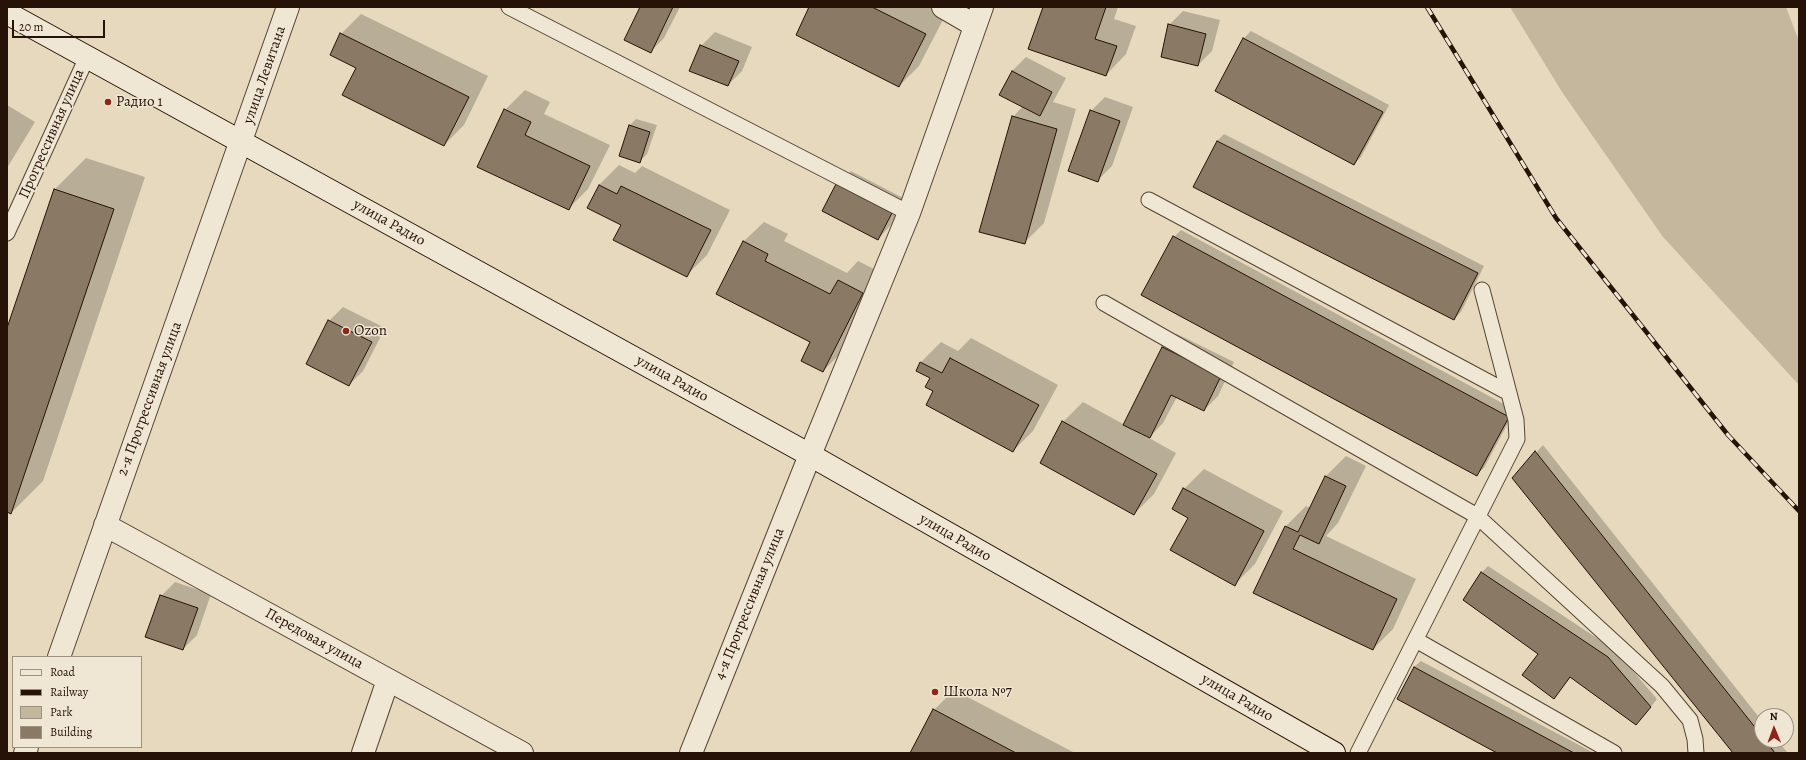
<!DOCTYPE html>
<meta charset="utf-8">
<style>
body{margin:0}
#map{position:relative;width:1806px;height:760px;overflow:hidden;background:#e6d9bd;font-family:Alegreya,serif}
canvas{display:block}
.frame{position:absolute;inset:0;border:8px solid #261206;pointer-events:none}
.legend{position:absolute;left:12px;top:656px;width:130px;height:92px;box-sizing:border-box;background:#efe6d4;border:1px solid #9f9182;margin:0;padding:5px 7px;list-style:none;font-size:12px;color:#261206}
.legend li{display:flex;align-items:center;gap:8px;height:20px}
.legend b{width:20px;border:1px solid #9f9182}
.north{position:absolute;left:1754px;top:708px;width:40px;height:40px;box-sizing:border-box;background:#efe6d4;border:1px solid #9f9182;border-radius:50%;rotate:359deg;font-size:11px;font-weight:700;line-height:16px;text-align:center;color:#261206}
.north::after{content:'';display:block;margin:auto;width:14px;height:18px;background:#8f2418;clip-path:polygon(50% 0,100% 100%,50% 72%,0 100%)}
.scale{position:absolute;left:12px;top:20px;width:93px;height:18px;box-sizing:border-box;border:2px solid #261206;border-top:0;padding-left:5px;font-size:12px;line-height:14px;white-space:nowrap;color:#261206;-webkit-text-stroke:3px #efe6d4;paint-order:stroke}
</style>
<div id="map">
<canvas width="1806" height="760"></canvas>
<div class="frame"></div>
<ul class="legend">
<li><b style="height:5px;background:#efe6d4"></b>Road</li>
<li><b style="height:5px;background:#261206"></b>Railway</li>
<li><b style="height:11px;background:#c5b79e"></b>Park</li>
<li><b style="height:11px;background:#8a7965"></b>Building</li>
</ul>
<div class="north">N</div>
<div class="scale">20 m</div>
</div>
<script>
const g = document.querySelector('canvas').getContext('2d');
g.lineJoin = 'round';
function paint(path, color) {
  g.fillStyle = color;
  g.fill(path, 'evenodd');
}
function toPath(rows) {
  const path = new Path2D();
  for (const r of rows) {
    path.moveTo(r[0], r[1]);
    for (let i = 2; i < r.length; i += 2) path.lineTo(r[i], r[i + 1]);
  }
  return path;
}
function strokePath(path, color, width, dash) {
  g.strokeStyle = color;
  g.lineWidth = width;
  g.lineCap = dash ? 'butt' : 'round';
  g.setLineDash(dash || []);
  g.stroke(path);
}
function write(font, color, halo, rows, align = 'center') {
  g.font = font + ' Alegreya,serif';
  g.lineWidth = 3;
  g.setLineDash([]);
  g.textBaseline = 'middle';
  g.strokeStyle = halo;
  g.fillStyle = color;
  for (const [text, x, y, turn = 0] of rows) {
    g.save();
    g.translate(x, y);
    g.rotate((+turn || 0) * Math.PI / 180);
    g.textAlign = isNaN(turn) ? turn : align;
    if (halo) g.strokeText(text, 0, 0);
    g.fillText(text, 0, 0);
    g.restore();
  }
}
const green = toPath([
 [1510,7,1786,7,1799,41,1799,385,1663,237,1562,92]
]);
const shadow = toPath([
 [641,7,680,7,664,38,650,52],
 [811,7,932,7,946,14,919,66,899,86],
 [1044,7,1118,7,1114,19,1136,26,1126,54,1106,75],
 [1183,11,1220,20,1212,51,1198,65,1169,25],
 [361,14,488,76,464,125,444,145,357,67,341,34],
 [1251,31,1389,105,1361,157,1354,164,1216,91,1244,38],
 [715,32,752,47,742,71,728,85,701,46],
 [1026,57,1066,78,1053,102,1076,109,1044,223,1024,243,1013,117,1023,106,1012,71],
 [525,90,550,102,544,114,610,145,588,189,568,209,505,110],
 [1105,97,1133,107,1112,166,1098,180,1091,111],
 [7,105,35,122,7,168],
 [636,119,657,125,647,154,640,161,629,126],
 [1224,134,1484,266,1461,312,1454,319,1217,141],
 [86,158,145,177,43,481,11,513,7,511,7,331,55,189],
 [619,165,635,173,642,166,730,210,707,255,687,275,622,224,588,208,599,185],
 [851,171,905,199,891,225,878,239,837,185],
 [764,222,788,234,784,241,847,273,858,261,882,273,843,351,823,371,812,342,743,242],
 [1181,230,1515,410,1484,468,1477,474,1174,237],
 [343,307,385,328,363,371,349,385,329,321],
 [1177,334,1234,362,1218,396,1204,410,1177,397,1163,423,1149,438,1176,453,1154,494,1134,514,1063,422,1083,402,1125,425,1163,348],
 [971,338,1058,385,1033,431,1013,451,935,391,931,378,917,370,921,362,941,342,958,351],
 [1543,445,1762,721,1762,740,1777,740,1788,753,1735,753,1513,478],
 [1346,456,1366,466,1338,523,1326,536,1416,579,1393,629,1373,649,1254,593,1286,526,1306,506,1310,508,1326,476],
 [1204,469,1283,511,1255,564,1235,584,1189,517,1184,489],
 [1488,566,1615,650,1657,699,1643,717,1572,676,1554,697,1539,654,1481,573],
 [175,582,211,594,197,635,183,649,161,596],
 [1421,661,1594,753,1499,753,1414,667],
 [954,690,1075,753,911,753,934,710]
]);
const building = toPath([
 [640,7,673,7,651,53,624,40,640,7],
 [809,7,872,7,926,34,899,87,796,35,809,7],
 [1043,7,1106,7,1095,39,1117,46,1106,76,1028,49,1043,7],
 [1168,24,1206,34,1198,66,1161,57,1168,24],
 [340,33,469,97,444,146,342,95,356,68,330,55,340,33],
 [1243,38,1383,112,1354,165,1215,91,1243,38],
 [700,45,739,61,728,86,689,71,700,45],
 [1012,71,1052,92,1040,116,999,95,1012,71],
 [504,109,531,122,525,135,590,166,569,210,477,167,504,109],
 [1090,110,1120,121,1098,182,1068,171,1090,110],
 [1012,116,1057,129,1025,244,979,232,1012,116],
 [629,125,650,132,640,163,619,156,629,125],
 [1217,141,1478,273,1454,320,1193,187,1217,141],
 [836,184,892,213,878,240,822,211,836,184],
 [599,185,617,194,621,186,711,230,687,277,613,240,621,225,587,208,599,185],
 [54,189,114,209,11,514,7,512,7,328,54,189],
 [1173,236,1509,417,1477,476,1141,295,1173,236],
 [743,241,768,254,765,261,830,294,838,280,863,293,823,372,801,361,810,342,716,294,743,241],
 [328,320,372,342,349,386,306,364,328,320],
 [1162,347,1221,376,1204,411,1171,395,1150,438,1123,425,1162,347],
 [950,358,1039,405,1013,452,926,405,933,391,925,387,930,378,916,371,920,362,942,373,950,358],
 [1062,421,1157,474,1134,515,1040,463,1062,421],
 [1535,451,1762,736,1762,740,1765,740,1775,753,1733,753,1512,478,1535,451],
 [1325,476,1346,486,1319,544,1300,535,1293,549,1397,599,1373,650,1253,593,1285,526,1298,532,1325,476],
 [1183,488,1264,531,1235,586,1170,550,1188,518,1172,509,1183,488],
 [1481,572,1608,657,1651,707,1636,725,1570,677,1554,699,1522,675,1538,654,1463,600,1481,572],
 [160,595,198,608,183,650,145,637,160,595],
 [1414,667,1574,753,1497,753,1397,699,1414,667],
 [933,709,1016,753,910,753,933,709]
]);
const lane = toPath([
 [509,7,909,213],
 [1149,200,1509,393],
 [7,233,87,57],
 [1104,303,1477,516,1662,686,1690,720,1695,739,1696,753],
 [1416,640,1614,753],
 [1358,753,1517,439,1516,420,1482,290]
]);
const street = toPath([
 [943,7,974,25],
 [105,525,522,753],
 [59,657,288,7],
 [25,753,27,747],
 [363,753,388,680],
 [691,753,810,455,909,213,982,7]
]);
const secondary = toPath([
 [7,13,810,455,1334,753]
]);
const rail = toPath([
 [1427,7,1556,218,1728,435,1799,511]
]);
const markers = [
 [108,102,4,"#8f2418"],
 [346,331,4,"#8f2418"],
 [935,692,4,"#8f2418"]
];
const streetNames = [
 ["улица Левитана",265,75,-71],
 ["Прогрессивная улица",52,134,-66],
 ["улица Радио",389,223,29],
 ["улица Радио",672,379,29],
 ["2-я Прогрессивная улица",150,399,-70],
 ["улица Радио",955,538,30],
 ["4-я Прогрессивная улица",750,604,-68],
 ["Передовая улица",314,639,29],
 ["улица Радио",1237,698,30]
];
const poiNames = [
 ["Радио 1",116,102],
 ["Ozon",354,331],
 ["Школа №7",943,692]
];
paint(green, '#c5b79e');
paint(shadow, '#0003');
paint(building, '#8a7965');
strokePath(building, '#261206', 1);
strokePath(lane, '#564434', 17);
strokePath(street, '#564434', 24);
strokePath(secondary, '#261206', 24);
strokePath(lane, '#efe6d4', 15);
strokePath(street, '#efe6d4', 22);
strokePath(secondary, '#efe6d4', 22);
strokePath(rail, '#261206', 4.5);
strokePath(rail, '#efe6d4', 3, [9]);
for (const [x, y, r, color] of markers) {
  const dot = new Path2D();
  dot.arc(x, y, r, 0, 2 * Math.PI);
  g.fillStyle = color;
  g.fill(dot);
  strokePath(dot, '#efe6d4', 1.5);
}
write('15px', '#261206', '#efe6d4', streetNames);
write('15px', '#261206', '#efe6d4', poiNames, 'left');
</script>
